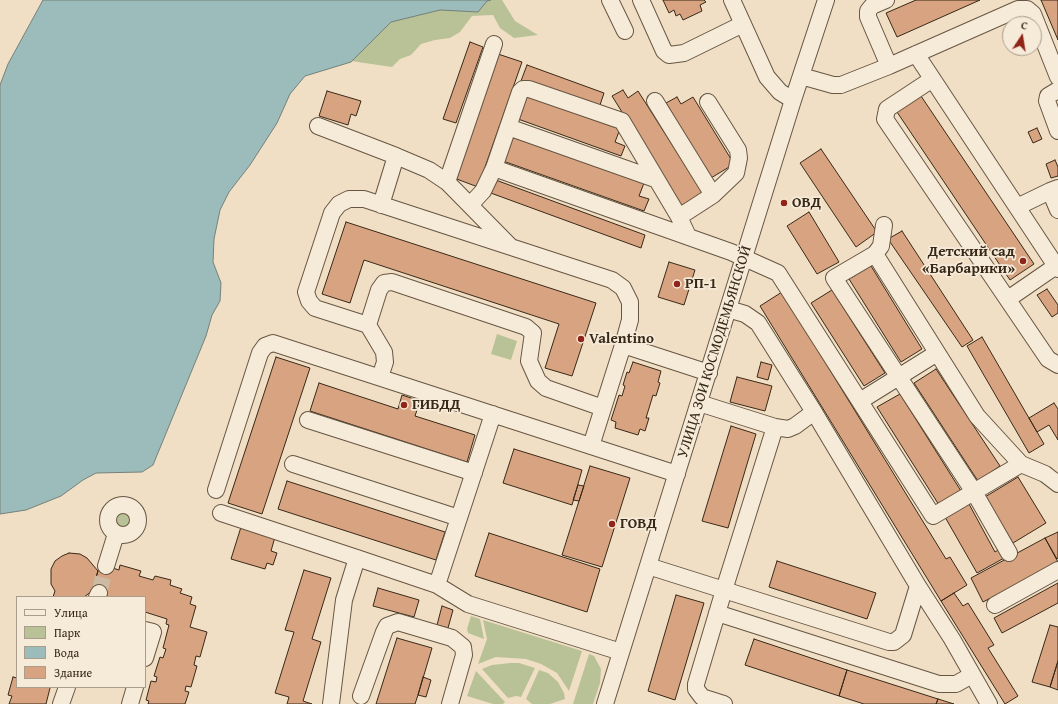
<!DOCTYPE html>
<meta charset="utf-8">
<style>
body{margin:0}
#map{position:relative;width:1058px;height:704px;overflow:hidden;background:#f1dfc5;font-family:"Gentium Book Plus",serif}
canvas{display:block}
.legend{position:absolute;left:16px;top:596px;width:130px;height:92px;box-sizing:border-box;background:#f6ead9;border:1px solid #aa9d8b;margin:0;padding:5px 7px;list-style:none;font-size:12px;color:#382917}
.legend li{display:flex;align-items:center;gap:8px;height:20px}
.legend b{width:20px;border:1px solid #aa9d8b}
.north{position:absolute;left:1002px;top:16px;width:40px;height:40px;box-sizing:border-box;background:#f6ead9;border:1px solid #aa9d8b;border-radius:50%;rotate:12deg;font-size:11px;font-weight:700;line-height:16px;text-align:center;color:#382917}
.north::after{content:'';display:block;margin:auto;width:14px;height:18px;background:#8f2418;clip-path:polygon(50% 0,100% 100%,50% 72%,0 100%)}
</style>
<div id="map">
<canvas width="1058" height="704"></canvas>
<ul class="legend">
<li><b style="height:5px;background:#f6ead9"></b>Улица</li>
<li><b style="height:11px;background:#b9c296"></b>Парк</li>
<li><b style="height:11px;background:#9cbbbb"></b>Вода</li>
<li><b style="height:11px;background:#d7a381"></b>Здание</li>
</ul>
<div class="north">С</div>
</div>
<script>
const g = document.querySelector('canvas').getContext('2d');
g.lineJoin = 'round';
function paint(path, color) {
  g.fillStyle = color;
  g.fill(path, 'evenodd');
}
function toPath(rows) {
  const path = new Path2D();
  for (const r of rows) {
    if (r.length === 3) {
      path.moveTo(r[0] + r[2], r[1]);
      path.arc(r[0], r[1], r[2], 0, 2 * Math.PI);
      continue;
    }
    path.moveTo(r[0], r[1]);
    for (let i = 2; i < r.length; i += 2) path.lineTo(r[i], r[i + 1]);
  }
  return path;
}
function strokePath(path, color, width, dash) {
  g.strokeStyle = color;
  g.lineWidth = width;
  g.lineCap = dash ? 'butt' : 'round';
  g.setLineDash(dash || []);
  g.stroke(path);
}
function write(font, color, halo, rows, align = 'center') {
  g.font = font + ' "Gentium Book Plus",serif';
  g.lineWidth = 3.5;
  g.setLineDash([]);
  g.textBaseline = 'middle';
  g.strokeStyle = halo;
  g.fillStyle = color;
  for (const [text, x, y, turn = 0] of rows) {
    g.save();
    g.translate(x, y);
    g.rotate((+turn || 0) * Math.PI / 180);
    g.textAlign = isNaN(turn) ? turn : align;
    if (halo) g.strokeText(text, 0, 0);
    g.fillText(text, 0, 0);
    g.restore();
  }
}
const green = toPath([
 [444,0,502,0,515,21,538,35,514,38,500,28,493,15,472,16,460,32,450,38,435,40,421,44,411,55,400,59,392,67,344,60,378,10],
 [497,334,517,341,511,360,491,354],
 [123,520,7],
 [471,616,480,619,484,639,468,633,467,629],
 [483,620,582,651,569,691,557,673,541,664,526,659,496,657,478,664,487,639],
 [589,654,594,656,601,669,600,683,593,704,573,704],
 [510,663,519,663,535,668,521,697,516,696,508,698,482,669,492,665],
 [539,670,548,673,558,682,564,693,565,699,550,704,532,704,526,699],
 [476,671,505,702,503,704,493,704,467,696]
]);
const water = toPath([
 [43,0,491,0,487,1,478,12,440,10,391,22,351,62,305,76,290,94,277,123,250,165,229,192,220,210,214,239,213,262,221,283,220,301,212,315,206,336,153,465,142,472,96,473,83,480,61,496,26,510,0,514,0,85,8,64,43,0]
]);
const building = toPath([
 [663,0,704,0,706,2,700,5,702,11,683,20,680,14,676,16,674,10,669,13,663,0],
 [916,0,980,0,897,37,886,13,916,0],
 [1041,0,1058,0,1058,40,1041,0],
 [470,42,483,47,456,123,443,119,470,42],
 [498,54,522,62,478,187,454,178,498,54],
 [527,65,604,93,599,108,521,81,527,65],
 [623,90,628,98,638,91,704,195,682,208,612,96,623,90],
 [327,91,361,101,356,116,351,114,348,125,319,116,327,91],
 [526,96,620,129,615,142,625,146,621,156,518,119,526,96],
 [921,96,1034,264,1010,280,897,112,921,96],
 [677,97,681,104,693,97,734,164,711,178,666,103,677,97],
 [1037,128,1042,139,1033,143,1028,132,1037,128],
 [512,137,644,183,639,196,649,199,644,211,503,161,512,137],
 [821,149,877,232,856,247,800,163,821,149],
 [1055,160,1058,167,1058,176,1051,178,1046,164,1055,160],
 [493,179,645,235,641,248,488,192,493,179],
 [809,212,839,262,817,274,787,226,809,212],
 [346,222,596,303,572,376,545,368,559,324,364,260,350,303,322,294,346,222],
 [902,231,973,340,962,347,888,239,902,231],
 [669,262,695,270,684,305,658,297,669,262],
 [871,266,922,349,901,362,849,279,871,266],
 [1047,289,1058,305,1058,313,1052,317,1037,295,1047,289],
 [832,290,885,373,864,386,811,303,832,290],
 [782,292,946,559,950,557,967,585,941,601,760,306,782,292],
 [982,337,1044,444,1029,453,967,346,982,337],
 [276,357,310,368,262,514,228,503,276,357],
 [633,362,661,371,658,382,660,383,656,396,653,395,646,418,649,418,645,431,640,429,638,435,615,428,616,422,611,420,619,395,622,396,625,386,623,385,627,372,629,373,633,362],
 [761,362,772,365,768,380,757,377,761,362],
 [936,369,1000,466,978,481,914,383,936,369],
 [737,377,772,386,765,411,730,402,737,377],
 [319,383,398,409,402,395,420,401,415,416,475,435,467,462,310,411,319,383],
 [900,394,961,491,939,505,877,407,900,394],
 [1054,403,1058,409,1058,440,1049,425,1037,432,1029,418,1054,403],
 [731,426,756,434,728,528,702,521,731,426],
 [514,449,582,470,572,505,503,483,514,449],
 [590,466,630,478,602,567,562,555,590,466],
 [1018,477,1046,523,1013,543,985,497,1018,477],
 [287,481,445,532,436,560,278,509,287,481],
 [578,485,584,486,579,501,573,500,578,485],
 [969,504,995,552,1001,548,1006,557,977,573,945,517,969,504],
 [241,527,275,537,271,551,277,553,273,565,267,563,265,569,231,559,241,527],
 [1058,532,1058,558,1057,559,1045,538,1058,532],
 [489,533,600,569,587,612,475,576,489,533],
 [1045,538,1058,562,983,602,971,578,1045,538],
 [69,553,80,554,87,558,98,571,92,591,84,597,53,597,55,591,51,584,51,569,55,561,62,556,69,553],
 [777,561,876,593,867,619,769,587,777,561],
 [100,564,119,570,120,565,141,571,139,576,153,580,155,576,171,580,170,585,182,589,180,593,192,597,190,604,196,606,190,627,207,632,200,657,196,656,194,665,197,666,191,687,186,686,185,691,189,692,185,704,148,704,149,701,146,700,151,681,156,682,157,677,154,676,160,657,163,658,166,649,163,648,169,625,166,624,167,619,145,612,145,597,110,597,92,591,100,564],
 [304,570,331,578,312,639,321,642,303,701,312,704,287,704,289,697,275,693,294,632,285,630,304,570],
 [1058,583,1058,603,1002,633,994,618,1058,583],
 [378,588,419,600,414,617,373,606,378,588],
 [954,593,963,606,968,603,994,645,988,648,1018,696,1005,704,941,601,954,593],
 [676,595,704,603,675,700,648,691,676,595],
 [442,606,453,610,448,628,437,625,442,606],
 [1050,625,1058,627,1058,661,1050,687,1032,682,1050,625],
 [397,638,432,648,418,695,415,704,376,704,397,638],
 [754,639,847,670,839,696,745,665,754,639],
 [1058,661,1058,690,1050,687,1058,661],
 [847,670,938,699,936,704,864,704,839,696,847,670],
 [13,677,17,678,17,677,17,687,49,687,50,688,46,704,9,704,12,696,8,695,13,677],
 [423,677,431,680,426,697,418,695,423,677],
 [938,699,954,704,936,704,938,699]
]);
const minorTunnel = toPath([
 [99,593,106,566]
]);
const minor = toPath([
 [610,0,625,31],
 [641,0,664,51,669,55,684,53,743,24],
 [732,0,767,77,780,92,793,100],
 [886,0,872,6,868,11,868,17,889,66],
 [916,54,1017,207,1050,191],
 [801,76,833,85,841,85,889,66,1018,9,1027,9,1033,14,1058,77],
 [931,80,887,109,885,119,1048,359,1058,365],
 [1058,90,1048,96,1047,101,1058,131],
 [655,101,713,195,679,217],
 [708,102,738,150,739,158,736,173,713,195],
 [318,126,396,156,381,205],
 [508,127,655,179],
 [396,156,429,170,447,182,494,44],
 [494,168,731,252,778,273,933,516,1021,464],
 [447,182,509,245],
 [1058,188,1050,191,1058,210],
 [471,204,483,191,494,168,520,92,523,89,529,89,622,121,679,217,688,236],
 [1017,207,1058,269],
 [884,225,881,246,875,254,977,416,1021,464,1045,474,1058,484],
 [875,254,834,278,974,492,1009,553],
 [1008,299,1056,266],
 [728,309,745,314,758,323,814,412,918,586,952,639,989,704],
 [368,325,379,290,384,283,392,282,526,327,533,333,529,361,538,381,546,388,603,408],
 [380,377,385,362,384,352,368,325,315,308,309,301,306,292,332,213,339,204,349,199,364,199,612,280,623,288,630,302,630,320,623,345,709,373],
 [860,401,937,353],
 [699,403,775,427,724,590,889,642,894,642,903,635,918,586],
 [308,420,474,473],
 [775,427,788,429,795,426,814,412],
 [591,446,623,345],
 [293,464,459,518],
 [216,490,260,353,265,346,273,343,677,474],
 [123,520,15],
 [221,513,357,558],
 [106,566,116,534],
 [648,566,724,590,696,684,696,689,702,697,724,704],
 [437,585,493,414],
 [97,597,99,593],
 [995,605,1058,570],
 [717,613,939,684,956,684,972,675],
 [145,630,153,632,145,658],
 [361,696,384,632,387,626,398,622,452,638,463,647,464,655,450,704],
 [61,704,67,687],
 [130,704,135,687],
 [331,704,344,600,357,558,437,585,468,604,621,652],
 [605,704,793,100,826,0]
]);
const markers = [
 [784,203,4,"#8f2418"],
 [1023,261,4,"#8f2418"],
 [677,284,4,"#8f2418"],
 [581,339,4,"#8f2418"],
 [404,405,4,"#8f2418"],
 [612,524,4,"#8f2418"]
];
const poiNames = [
 ["ОВД",792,203],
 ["Детский сад",1015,252,"right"],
 ["«Барбарики»",1015,269,"right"],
 ["РП-1",685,284],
 ["Valentino",589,339],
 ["ГИБДД",412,405],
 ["ГОВД",620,524]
];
const streetNames = [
 ["УЛИЦА ЗОИ КОСМОДЕМЬЯНСКОЙ",715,352,-73]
];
paint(green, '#b9c296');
paint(water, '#9cbbbb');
strokePath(water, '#748179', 1);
paint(building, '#d7a381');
strokePath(building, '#382917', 1);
strokePath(minorTunnel, '#ccbba2', 16, [16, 8]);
strokePath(minor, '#665642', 18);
strokePath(minor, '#f6ead9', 16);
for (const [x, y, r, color] of markers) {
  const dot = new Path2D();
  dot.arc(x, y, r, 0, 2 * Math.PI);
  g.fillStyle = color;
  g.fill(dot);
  strokePath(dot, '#f6ead9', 1.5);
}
write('bold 15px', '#382917', '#f6ead9', poiNames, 'left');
write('15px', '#382917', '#f6ead9', streetNames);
</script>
